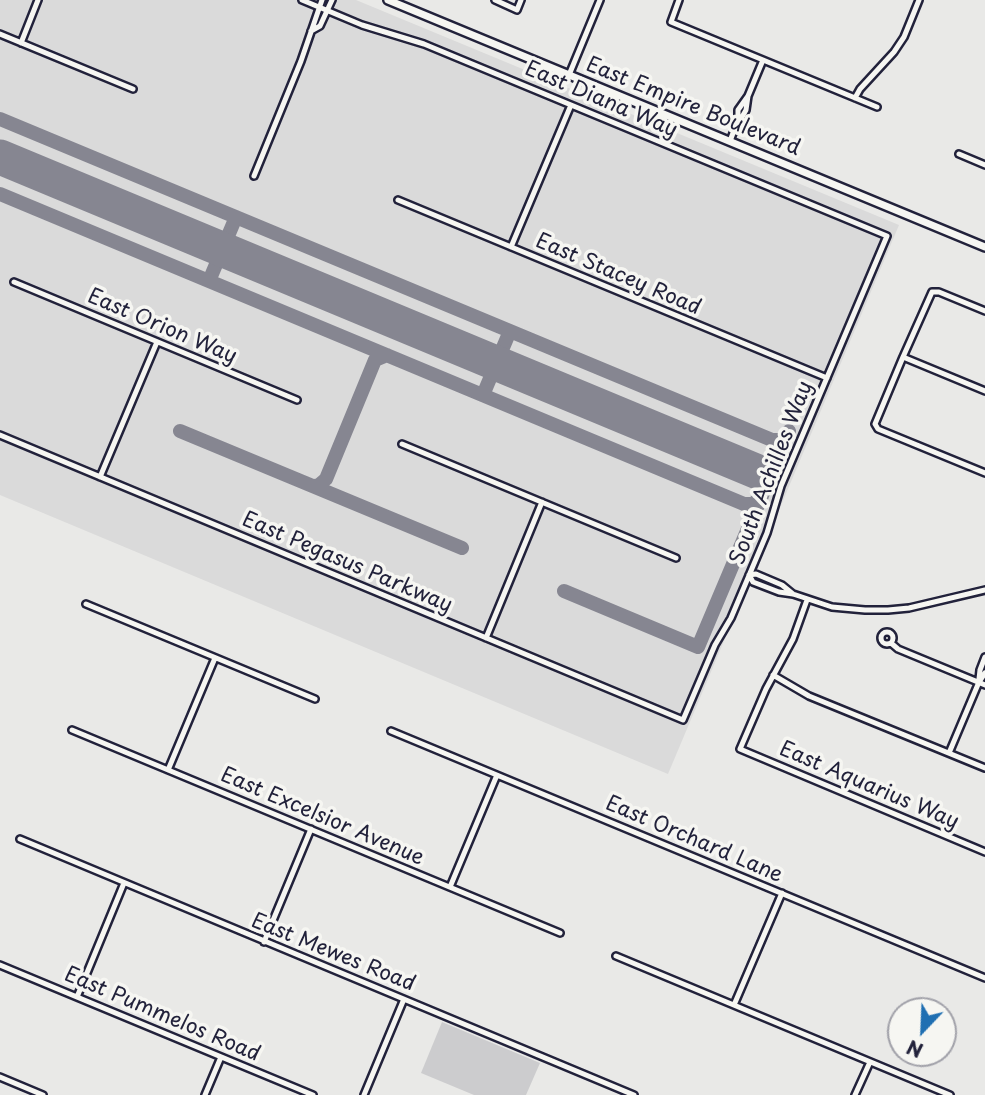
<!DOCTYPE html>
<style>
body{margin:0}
#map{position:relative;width:985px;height:1095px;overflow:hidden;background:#e9e9e7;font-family:"Playpen Sans",sans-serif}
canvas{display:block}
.north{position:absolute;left:887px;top:997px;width:70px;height:70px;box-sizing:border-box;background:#f6f6f2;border:2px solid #a1a1a9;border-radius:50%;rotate:203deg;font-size:19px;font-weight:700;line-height:28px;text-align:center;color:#22223b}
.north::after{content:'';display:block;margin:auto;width:24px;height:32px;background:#1f6fb2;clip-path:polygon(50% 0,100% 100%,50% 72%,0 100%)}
</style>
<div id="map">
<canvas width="985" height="1095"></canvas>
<div class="north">N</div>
</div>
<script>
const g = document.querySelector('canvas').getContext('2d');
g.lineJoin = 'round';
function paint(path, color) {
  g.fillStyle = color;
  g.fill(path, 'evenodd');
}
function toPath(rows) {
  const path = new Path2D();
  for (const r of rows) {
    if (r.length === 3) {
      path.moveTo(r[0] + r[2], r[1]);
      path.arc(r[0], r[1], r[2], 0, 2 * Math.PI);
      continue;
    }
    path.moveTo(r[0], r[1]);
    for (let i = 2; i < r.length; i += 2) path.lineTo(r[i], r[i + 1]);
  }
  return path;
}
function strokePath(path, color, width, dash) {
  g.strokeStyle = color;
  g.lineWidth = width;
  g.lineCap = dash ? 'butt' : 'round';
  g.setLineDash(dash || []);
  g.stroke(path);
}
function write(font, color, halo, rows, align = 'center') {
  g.font = font + ' "Playpen Sans",sans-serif';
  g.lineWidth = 7;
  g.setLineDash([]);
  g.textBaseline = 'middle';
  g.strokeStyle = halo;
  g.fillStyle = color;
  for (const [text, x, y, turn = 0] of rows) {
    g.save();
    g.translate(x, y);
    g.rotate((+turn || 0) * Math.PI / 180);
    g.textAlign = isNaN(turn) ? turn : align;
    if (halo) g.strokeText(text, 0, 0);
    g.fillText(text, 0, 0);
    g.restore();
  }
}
const built = toPath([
 [0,0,356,0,899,225,668,774,0,495]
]);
const green = toPath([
 [442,1022,540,1063,526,1095,474,1095,421,1073]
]);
const taxiway = toPath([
 [0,119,772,440,781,440,785,437,789,431],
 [0,194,744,504,753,504,762,496],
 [209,281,236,217],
 [483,395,510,331],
 [180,431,462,548],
 [314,486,319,485,326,479,375,360,387,355],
 [564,591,698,647,788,434]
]);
const runway = toPath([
 [0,157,758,472]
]);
const street = toPath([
 [495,0,517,10,521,0],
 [679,0,671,22,877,107],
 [311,31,320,26,332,0],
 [0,34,133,89],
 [21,43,38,0],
 [569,75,600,0],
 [855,98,860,89,894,52,904,37,919,0],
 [738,120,738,110,748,96,763,60],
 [730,141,738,120,742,117,746,110,748,96],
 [959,154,985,165],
 [254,176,301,61,322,0],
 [398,200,827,378],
 [511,247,571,105],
 [14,282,297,400],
 [985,311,939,292,932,292,903,357,875,424,878,429,985,473],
 [903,357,985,391],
 [0,435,683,720,715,645,731,618,767,533,781,486,887,236,424,44,362,25,302,0],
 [402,444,676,558],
 [100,477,157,342],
 [749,575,753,582,779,592,793,594,832,607,865,610,888,610,909,608,985,590],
 [749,575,756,574,782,585,793,594],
 [807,600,793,639,766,689,740,749,985,852],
 [86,604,315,699],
 [887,638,6],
 [486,638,542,502],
 [891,643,898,649,985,685],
 [773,675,809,696,985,768],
 [979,679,980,670,985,657],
 [72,730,560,933],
 [391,731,985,978],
 [949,753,979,682,985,673],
 [168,770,215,658],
 [20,839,634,1095],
 [450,887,497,775],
 [264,942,311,829],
 [616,956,950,1095],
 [0,965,313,1095],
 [77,997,124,883],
 [734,1005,782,893],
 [0,1077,43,1095],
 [205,1095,221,1057],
 [364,1095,404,999],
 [855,1095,870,1062]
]);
const secondary = toPath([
 [388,0,985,247]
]);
const streetNames = [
 ["East Diana Way",601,100,23],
 ["East Empire Boulevard",693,107,22],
 ["East Stacey Road",618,275,23],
 ["East Orion Way",162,327,23],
 ["South Achilles Way",772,473,-69],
 ["East Pegasus Parkway",347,563,23],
 ["East Aquarius Way",869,786,23],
 ["East Excelsior Avenue",322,817,23],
 ["East Orchard Lane",694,840,23],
 ["East Mewes Road",333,953,22],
 ["East Pummelos Road",162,1015,23]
];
paint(built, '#dadada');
paint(green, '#ccccce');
strokePath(taxiway, '#868691', 14);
strokePath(runway, '#868691', 35);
strokePath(street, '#22223b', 10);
strokePath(secondary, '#22223b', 12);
strokePath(street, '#f6f6f2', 5);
strokePath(secondary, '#f6f6f2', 7);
write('21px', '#22223b', '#f6f6f2', streetNames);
</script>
